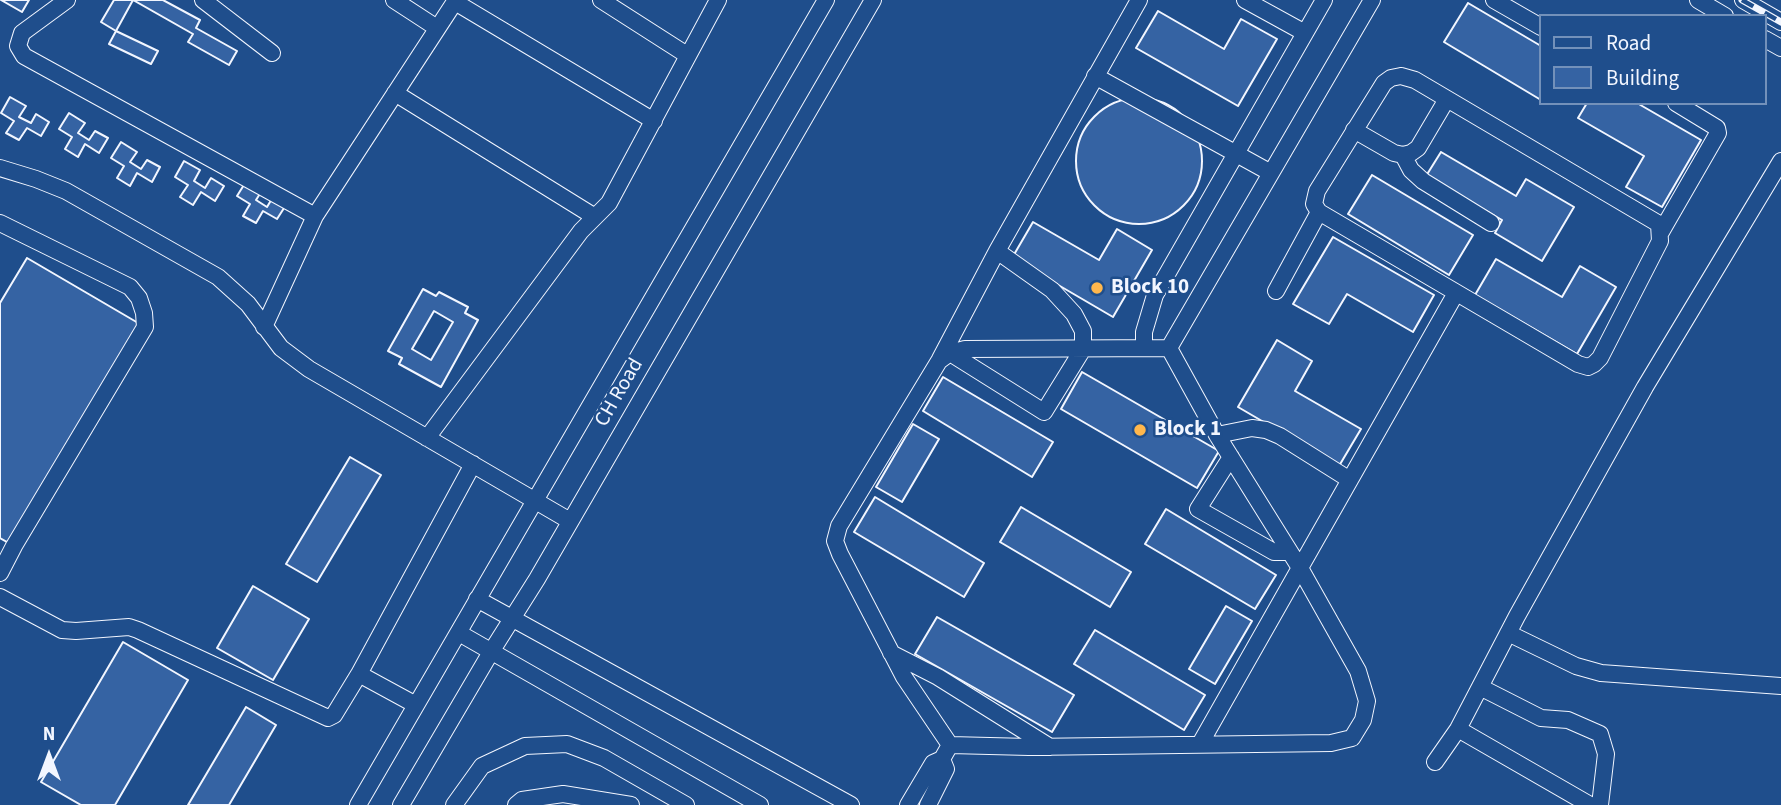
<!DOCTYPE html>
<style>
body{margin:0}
#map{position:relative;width:1781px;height:805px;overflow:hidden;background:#1f4e8c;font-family:"Source Sans 3",sans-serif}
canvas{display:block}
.legend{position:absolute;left:1539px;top:14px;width:228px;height:91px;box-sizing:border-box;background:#1f4e8c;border:2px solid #7391ba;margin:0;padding:9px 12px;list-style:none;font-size:21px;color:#f2f6ff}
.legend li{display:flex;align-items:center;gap:14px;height:35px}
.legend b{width:35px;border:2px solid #7391ba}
.north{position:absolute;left:14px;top:721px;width:70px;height:70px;-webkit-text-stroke:5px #1f4e8c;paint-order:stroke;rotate:0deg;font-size:19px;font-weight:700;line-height:28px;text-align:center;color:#f2f6ff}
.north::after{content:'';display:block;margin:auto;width:24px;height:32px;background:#f2f6ff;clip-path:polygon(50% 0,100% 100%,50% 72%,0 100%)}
</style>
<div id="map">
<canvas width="1781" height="805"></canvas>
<ul class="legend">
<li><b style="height:9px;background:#1f4e8c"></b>Road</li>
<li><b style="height:19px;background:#3563a3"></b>Building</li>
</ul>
<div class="north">N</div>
</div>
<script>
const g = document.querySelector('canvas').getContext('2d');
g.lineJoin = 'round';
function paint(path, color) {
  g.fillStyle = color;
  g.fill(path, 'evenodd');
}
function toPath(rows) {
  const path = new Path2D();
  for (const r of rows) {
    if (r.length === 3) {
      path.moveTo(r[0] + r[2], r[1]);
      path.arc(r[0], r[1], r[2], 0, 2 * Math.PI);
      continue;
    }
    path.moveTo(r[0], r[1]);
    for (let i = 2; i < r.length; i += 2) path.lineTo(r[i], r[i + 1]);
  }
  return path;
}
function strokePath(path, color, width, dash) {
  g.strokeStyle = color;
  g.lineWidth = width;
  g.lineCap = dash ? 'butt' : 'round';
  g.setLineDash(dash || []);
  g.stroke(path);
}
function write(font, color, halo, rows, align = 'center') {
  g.font = font + ' "Source Sans 3",sans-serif';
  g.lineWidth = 5;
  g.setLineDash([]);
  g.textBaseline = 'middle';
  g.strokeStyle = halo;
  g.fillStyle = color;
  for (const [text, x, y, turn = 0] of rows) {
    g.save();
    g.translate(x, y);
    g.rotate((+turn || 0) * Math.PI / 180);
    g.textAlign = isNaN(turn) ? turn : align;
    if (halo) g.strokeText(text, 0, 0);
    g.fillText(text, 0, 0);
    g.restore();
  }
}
const building = toPath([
 [1,0,29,0,22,12,1,0],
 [114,0,163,0,200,20,196,28,237,51,229,65,188,42,193,34,133,0,116,31,101,22,114,0],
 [1468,3,1541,46,1541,100,1444,42,1468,3],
 [1158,11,1224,49,1241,19,1277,39,1238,106,1136,48,1158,11],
 [116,31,158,51,151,64,109,44,116,31],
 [10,97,26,106,19,117,31,123,36,114,49,122,41,136,27,128,19,140,6,133,14,121,1,113,10,97],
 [1139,161,63],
 [1587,103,1637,103,1701,140,1662,207,1626,187,1644,156,1578,118,1587,103],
 [69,113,85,123,78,133,89,140,95,131,108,138,99,153,85,144,78,157,65,149,72,137,59,129,69,113],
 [121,142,137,152,130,162,141,169,147,160,160,167,152,182,137,173,130,186,117,178,124,166,111,158,121,142],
 [1441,152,1516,196,1526,179,1574,207,1542,261,1495,233,1502,220,1426,176,1441,152],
 [184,161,200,170,194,181,205,188,211,178,224,186,215,201,201,192,193,205,180,197,188,185,175,177,184,161],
 [1372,175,1473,235,1449,275,1348,214,1372,175],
 [247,180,263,189,256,200,267,207,273,197,286,205,277,219,263,211,256,223,243,216,250,204,237,196,247,180],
 [1033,222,1099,260,1117,229,1152,250,1113,317,1012,258,1033,222],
 [1333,237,1434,295,1413,332,1347,294,1329,324,1293,304,1333,237],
 [27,258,145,327,14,546,0,538,0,303,27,258],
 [1496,259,1562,297,1580,266,1616,287,1577,354,1475,295,1496,259],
 [423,289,436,296,439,292,468,307,465,313,478,320,441,387,399,364,402,358,388,351,423,289],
 [434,311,453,322,431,360,412,349,434,311],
 [1277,340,1312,361,1295,391,1361,429,1339,466,1238,407,1277,340],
 [1082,372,1219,451,1197,488,1061,409,1082,372],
 [943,377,1053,442,1032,477,923,411,943,377],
 [913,424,939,439,902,502,876,487,913,424],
 [350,457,381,475,317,582,286,564,350,457],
 [875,497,984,563,964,597,854,532,875,497],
 [1021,507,1131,572,1110,607,1000,542,1021,507],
 [1166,509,1276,575,1255,609,1145,544,1166,509],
 [253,586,309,619,273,680,217,648,253,586],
 [1226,606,1252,621,1215,684,1189,669,1226,606],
 [937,617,1074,695,1052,732,915,654,937,617],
 [1095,630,1205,695,1184,730,1074,664,1095,630],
 [123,642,188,680,115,805,81,805,41,782,123,642],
 [246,707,276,725,229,805,188,805,246,707]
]);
const minor = toPath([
 [67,0,22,33,18,46,24,56,315,216],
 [203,0,272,53],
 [394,0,437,28],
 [601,0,687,55],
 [1245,0,1305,33],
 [1494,0,1541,27],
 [1698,0,1725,16],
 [1743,0,1781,22],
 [455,2,654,121],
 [1765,39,1781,48],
 [1095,76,1271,173],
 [1401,76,1415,80,1659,224,1660,241,1600,358,1594,364,1588,367,1578,364,1319,212,1314,204,1317,191,1384,83,1391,78,1401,76],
 [395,93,595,217],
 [1354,130,1394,153,1403,155,1411,153,1418,148,1447,99],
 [1403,155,1411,170,1423,181,1491,223],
 [0,168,36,179,66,191,218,277,248,304,281,348,309,369,570,521],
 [0,223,130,287,139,298,144,313,145,327,14,546,0,573],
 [1661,232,1718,133,1717,128,1676,103],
 [1276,291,1319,212],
 [264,327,315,216,456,0],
 [1144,348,1144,332,1155,295,1324,0],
 [950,353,1044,412,1083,349,1083,331,1074,314,1052,290,997,251],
 [940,359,997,251,1139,0],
 [1217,435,1252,428,1266,430,1280,436,1350,480],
 [427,438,581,231,609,203,718,0],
 [1231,457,1198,509,1274,552,1290,552],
 [0,597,62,630,76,631,129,627,138,630,328,718,334,715,359,674,416,705],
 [477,599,851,805],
 [459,633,760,805],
 [1508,633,1576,666,1601,673,1781,686],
 [891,653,938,677,1050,747],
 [359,674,473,464],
 [1480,687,1541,718,1568,720,1600,734,1606,754,1600,805],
 [1458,729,1590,805],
 [1200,744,1456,293],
 [950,745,1029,747,1331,743,1352,738,1363,720,1367,701,1358,671,1300,568,1217,435,1169,348],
 [1435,762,1458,729,1517,616,1645,387,1781,161],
 [358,805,826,0],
 [401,805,491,652,537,579,873,0],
 [454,805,482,766,525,746,567,744,604,758,686,805],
 [516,805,522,800,563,794,631,805],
 [908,805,933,763,942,759,950,745,904,677,840,554,835,541,839,526,939,361,950,353,965,349,1169,348,1372,0],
 [928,805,946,769,942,759]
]);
const rail = toPath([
 [1742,0,1781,22]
]);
const markers = [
 [1097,288,7,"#ffb74d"],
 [1140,430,7,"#ffb74d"]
];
const poiNames = [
 ["Block 10",1111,288],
 ["Block 1",1154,430]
];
const streetNames = [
 ["CH Road",620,393,-60]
];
paint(building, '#3563a3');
strokePath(building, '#f2f6ff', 2);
strokePath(minor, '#f2f6ff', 18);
strokePath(minor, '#1f4e8c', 16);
strokePath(rail, '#f2f6ff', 7);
strokePath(rail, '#1f4e8c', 4.5, [13]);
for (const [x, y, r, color] of markers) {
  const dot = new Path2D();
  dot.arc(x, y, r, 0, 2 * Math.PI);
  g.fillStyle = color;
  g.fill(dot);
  strokePath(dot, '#1f4e8c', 2.5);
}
write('bold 21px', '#f2f6ff', '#1f4e8c', poiNames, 'left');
write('21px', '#f2f6ff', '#1f4e8c', streetNames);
</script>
